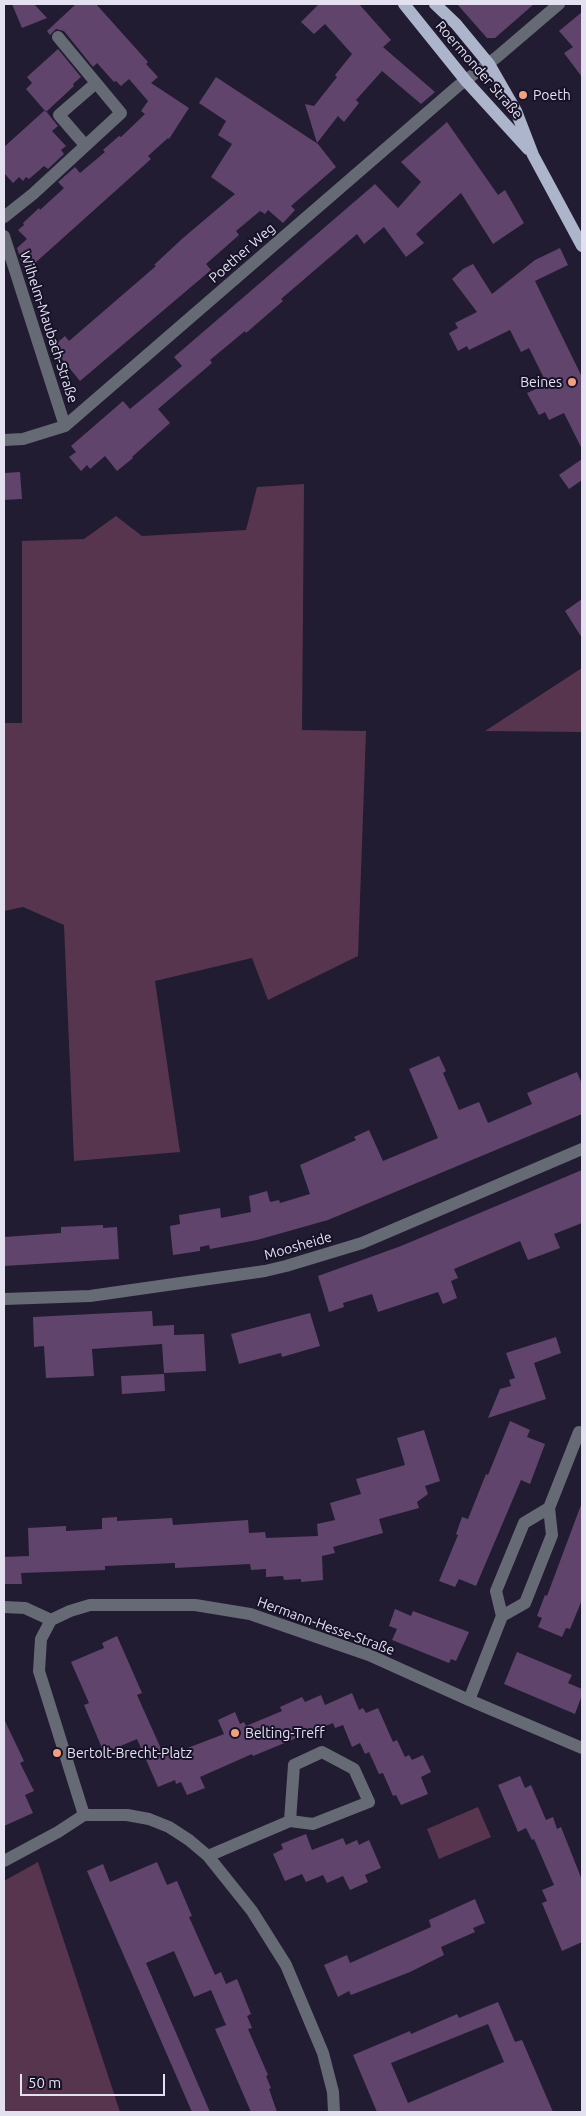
<!DOCTYPE html>
<meta charset="utf-8">
<style>
body{margin:0}
#map{position:relative;width:586px;height:2116px;overflow:hidden;background:#211c32;font-family:Ubuntu,sans-serif}
canvas{display:block}
.frame{position:absolute;inset:0;border:5px solid #e3e1f0;pointer-events:none}
.scale{position:absolute;left:20px;top:2074px;width:145px;height:22px;box-sizing:border-box;border:2px solid #e3e1f0;border-top:0;padding-left:6px;font-size:15px;line-height:18px;white-space:nowrap;color:#e3e1f0;-webkit-text-stroke:4px #171228;paint-order:stroke}
</style>
<div id="map">
<canvas width="586" height="2116"></canvas>
<div class="frame"></div>
<div class="scale">50 m</div>
</div>
<script>
const g = document.querySelector('canvas').getContext('2d');
g.lineJoin = 'round';
function paint(path, color) {
  g.fillStyle = color;
  g.fill(path, 'evenodd');
}
function toPath(rows) {
  const path = new Path2D();
  for (const r of rows) {
    path.moveTo(r[0], r[1]);
    for (let i = 2; i < r.length; i += 2) path.lineTo(r[i], r[i + 1]);
  }
  return path;
}
function strokePath(path, color, width, dash) {
  g.strokeStyle = color;
  g.lineWidth = width;
  g.lineCap = dash ? 'butt' : 'round';
  g.setLineDash(dash || []);
  g.stroke(path);
}
function write(font, color, halo, rows, align = 'center') {
  g.font = font + ' Ubuntu,sans-serif';
  g.lineWidth = 4;
  g.setLineDash([]);
  g.textBaseline = 'middle';
  g.strokeStyle = halo;
  g.fillStyle = color;
  for (const [text, x, y, turn = 0] of rows) {
    g.save();
    g.translate(x, y);
    g.rotate((+turn || 0) * Math.PI / 180);
    g.textAlign = isNaN(turn) ? turn : align;
    if (halo) g.strokeText(text, 0, 0);
    g.fillText(text, 0, 0);
    g.restore();
  }
}
const green = toPath([
 [304,484,302,730,366,731,358,956,268,1000,252,958,155,981,180,1152,74,1161,64,925,23,907,4,911,4,723,22,723,22,541,84,539,116,516,142,536,246,530,257,487],
 [582,668,582,732,485,731],
 [478,1807,491,1837,439,1859,427,1829],
 [38,1862,120,2112,4,2112,4,1881]
]);
const building = toPath([
 [12,4,34,4,47,18,22,28],
 [76,4,96,4,148,62,146,64,158,77,151,83,189,108,169,139,168,138,148,156,151,159,25,272,17,248,27,239,18,230,24,225,23,223,39,208,40,210,64,188,58,182,75,167,80,173,105,152,103,150,119,136,121,137,145,114,141,111,148,101,129,79,121,86,116,81,114,82,97,63,93,67,64,31,56,29,50,35,47,31],
 [319,4,359,4,391,40,383,47,435,92,421,104,382,71,356,100,359,103,344,122,338,116,317,143,305,104,314,106,337,77,335,75,352,54,325,24,314,34,301,22],
 [457,4,534,4,495,38,487,38],
 [582,12,582,77,564,53,573,47,559,31],
 [58,49,81,77,73,84,74,86,46,112,26,89,32,83,27,77],
 [216,77,318,144,336,167,291,206,295,210,283,223,268,210,265,214,260,211,236,231,239,235,206,264,211,270,80,381,52,347,65,336,69,341,156,266,154,265,183,238,235,194,211,177,232,144,218,135,226,121,199,103],
 [45,110,58,126,52,131,66,146,61,150,64,154,48,169,44,166,29,179,26,177,23,181,19,177,13,183,4,173,4,147],
 [447,122,498,195,505,190,524,223,493,244,461,193,416,234,424,243,406,257,384,227,364,244,357,234,281,299,283,301,246,333,245,331,210,360,212,363,158,409,170,423,132,457,133,458,117,471,105,456,90,469,87,465,81,471,69,457,76,452,71,446,123,401,130,409,182,366,174,357,375,184,398,208,421,182,401,162],
 [560,248,568,265,535,281,582,377,582,449,564,413,549,420,545,412,539,415,527,393,547,384,529,348,521,352,510,330,469,350,467,346,458,351,449,333,458,328,455,323,477,312,452,279,463,269,473,264,492,294,535,260],
 [582,459,582,480,569,489,559,475],
 [20,472,22,499,4,500,4,473],
 [582,599,582,638,565,611],
 [439,1056,446,1071,443,1073,459,1110,479,1102,488,1123,532,1104,527,1093,577,1072,582,1084,582,1114,328,1220,257,1240,210,1249,209,1245,200,1247,200,1251,173,1255,170,1226,180,1224,179,1215,220,1208,221,1218,251,1212,249,1196,267,1191,270,1202,279,1200,280,1203,310,1194,300,1165,356,1140,354,1137,369,1130,383,1161,438,1138,409,1069],
 [582,1170,582,1223,554,1234,560,1248,528,1260,520,1241,454,1269,458,1278,451,1281,457,1298,443,1304,438,1292,378,1312,372,1294,343,1303,344,1307,329,1312,318,1276,401,1246],
 [103,1225,103,1228,117,1227,119,1259,4,1266,4,1237,61,1233,61,1227],
 [152,1311,153,1326,174,1325,174,1335,204,1334,206,1371,164,1373,162,1344,92,1349,94,1376,46,1378,44,1346,34,1347,33,1317],
 [310,1313,320,1346,282,1357,281,1353,239,1364,231,1334],
 [556,1337,561,1353,534,1363,546,1399,488,1418,500,1389,511,1386,509,1380,515,1378,506,1353],
 [164,1374,165,1391,122,1394,121,1376],
 [510,1421,530,1430,527,1437,545,1444,530,1484,521,1480,476,1586,459,1579,455,1587,439,1581,458,1535,456,1534,462,1517,468,1519,486,1474,488,1475],
 [424,1430,440,1481,425,1486,428,1494,417,1502,419,1508,379,1519,383,1533,333,1547,335,1553,322,1556,323,1580,301,1582,301,1579,284,1580,283,1576,266,1577,266,1569,251,1570,250,1564,175,1568,175,1563,105,1566,105,1570,21,1573,22,1584,4,1584,4,1557,29,1556,28,1528,66,1526,66,1531,102,1529,102,1518,117,1517,117,1521,172,1518,173,1525,248,1520,249,1533,265,1532,266,1538,318,1536,317,1524,335,1520,330,1503,361,1494,356,1479,405,1465,397,1438],
 [581,1505,582,1600,570,1629,566,1628,562,1637,538,1627,542,1618,537,1616,545,1595,547,1596],
 [395,1609,411,1616,413,1611,469,1632,456,1661,451,1659,449,1663,392,1640,397,1629,389,1626],
 [117,1636,142,1693,137,1695,162,1751,168,1748,172,1754,224,1734,218,1720,235,1712,240,1724,244,1722,246,1726,282,1711,280,1707,302,1697,305,1702,321,1695,325,1705,352,1693,359,1710,363,1708,366,1713,378,1708,393,1742,397,1740,405,1757,409,1755,412,1760,423,1755,431,1772,421,1777,428,1794,401,1805,396,1795,393,1796,383,1773,379,1774,369,1752,365,1754,360,1743,352,1747,343,1725,335,1728,333,1723,253,1756,252,1754,200,1777,205,1788,187,1795,181,1782,176,1784,175,1780,158,1787,137,1739,104,1753,84,1705,89,1703,71,1662,104,1648,102,1643],
 [517,1652,572,1675,568,1683,582,1689,582,1695,575,1714,504,1684],
 [4,1719,24,1761,20,1763,34,1791,25,1795,33,1813,4,1826],
 [520,1776,525,1788,531,1785,546,1820,553,1817,557,1829,561,1827,582,1880,582,1942,562,1951,542,1903,547,1901,542,1890,554,1885,534,1839,532,1840,526,1828,518,1832,498,1785],
 [306,1834,312,1850,343,1838,346,1845,357,1840,359,1845,369,1840,381,1868,365,1875,368,1882,350,1890,343,1876,327,1883,323,1875,306,1882,302,1874,285,1881,273,1854,283,1849,281,1844],
 [157,1862,167,1885,177,1881,192,1916,189,1917,215,1975,221,1972,226,1984,237,1979,251,2014,247,2016,252,2028,248,2029,268,2075,266,2076,271,2088,269,2089,277,2112,251,2112,215,2029,226,2025,211,1990,194,1997,174,1951,146,1963,210,2112,192,2112,87,1871,103,1864,110,1882],
 [475,1899,485,1923,473,1928,475,1932,441,1947,444,1955,410,1972,351,1995,349,1991,338,1997,324,1965,347,1955,350,1963,431,1927,429,1920],
 [498,2002,515,2042,522,2040,553,2112,377,2112,353,2055,410,2031,411,2034,457,2014,459,2018],
 [488,2024,504,2062,408,2103,391,2063]
]);
const minor = toPath([
 [85,145,59,115,96,83],
 [4,217,33,194,121,113,58,37],
 [4,236,65,426],
 [4,440,23,439,65,426,458,86,497,57,559,4],
 [4,1299,90,1296,265,1271,286,1266,362,1243,582,1149],
 [4,1607,25,1608,51,1620],
 [502,1616,525,1603,552,1535,549,1508,579,1432],
 [469,1700,502,1616,496,1591,524,1523,549,1508],
 [84,1815,39,1671,41,1639,51,1620,70,1611,90,1605,195,1605,250,1614,369,1655,469,1700,582,1748],
 [208,1856,290,1821,313,1824,369,1802,354,1769,322,1752,294,1765,290,1821],
 [4,1861,58,1832,84,1815,127,1815,149,1819,169,1827,189,1840,208,1856,252,1911,286,1965,323,2053,333,2092,334,2112]
]);
const major = toPath([
 [404,4,466,81,528,149],
 [435,4,456,24,489,64,516,111,533,155,582,246]
]);
const markers = [
 [523,95,5,"#f1a17d"],
 [572,382,5,"#f1a17d"],
 [235,1733,5,"#f1a17d"],
 [57,1753,5,"#f1a17d"]
];
const streetNames = [
 ["Roermonder Straße",479,70,49],
 ["Poether Weg",242,253,-41],
 ["Wilhelm-Maubach-Straße",49,327,72],
 ["Moosheide",298,1246,-16],
 ["Hermann-Hesse-Straße",326,1626,20]
];
const poiNames = [
 ["Poeth",533,95],
 ["Beines",562,382,"right"],
 ["Belting-Treff",245,1733],
 ["Bertolt-Brecht-Platz",67,1753]
];
paint(green, '#58354e');
paint(building, '#60446c');
strokePath(minor, '#666a75', 12);
strokePath(major, '#adb5cd', 12);
for (const [x, y, r, color] of markers) {
  const dot = new Path2D();
  dot.arc(x, y, r, 0, 2 * Math.PI);
  g.fillStyle = color;
  g.fill(dot);
  strokePath(dot, '#171228', 2);
}
write('14px', '#e3e1f0', '#171228', streetNames);
write('14px', '#e3e1f0', '#171228', poiNames, 'left');
</script>
